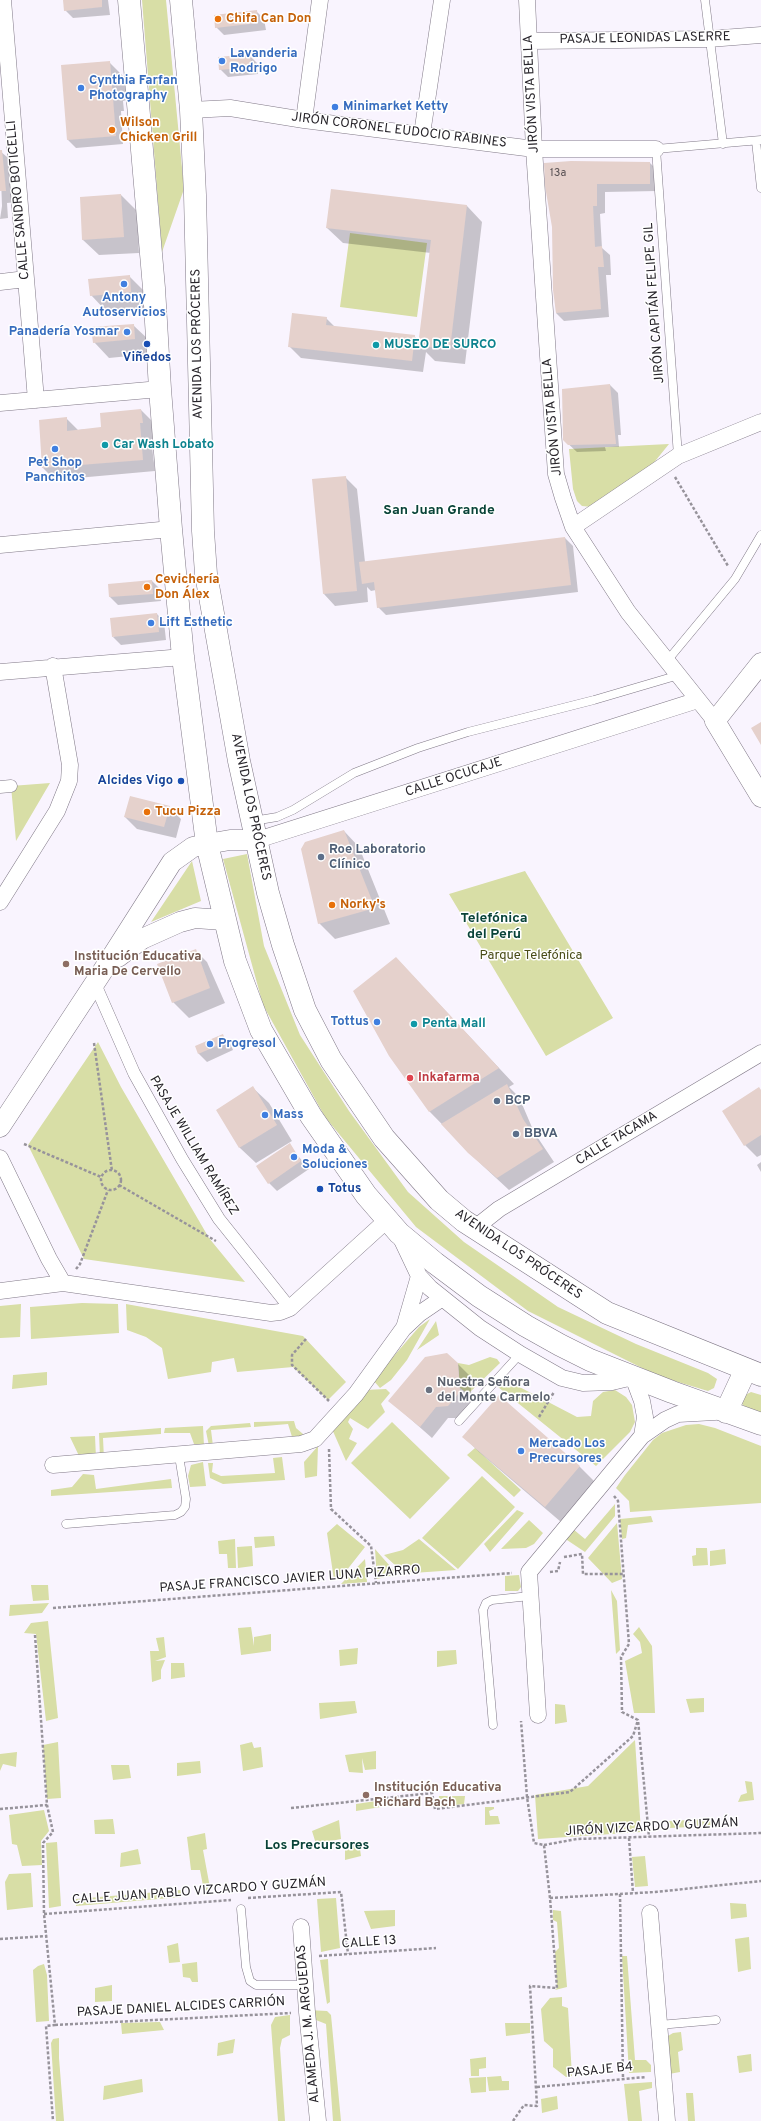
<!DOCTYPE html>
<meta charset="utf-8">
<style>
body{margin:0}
canvas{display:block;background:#f9f4fe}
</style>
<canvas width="761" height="2121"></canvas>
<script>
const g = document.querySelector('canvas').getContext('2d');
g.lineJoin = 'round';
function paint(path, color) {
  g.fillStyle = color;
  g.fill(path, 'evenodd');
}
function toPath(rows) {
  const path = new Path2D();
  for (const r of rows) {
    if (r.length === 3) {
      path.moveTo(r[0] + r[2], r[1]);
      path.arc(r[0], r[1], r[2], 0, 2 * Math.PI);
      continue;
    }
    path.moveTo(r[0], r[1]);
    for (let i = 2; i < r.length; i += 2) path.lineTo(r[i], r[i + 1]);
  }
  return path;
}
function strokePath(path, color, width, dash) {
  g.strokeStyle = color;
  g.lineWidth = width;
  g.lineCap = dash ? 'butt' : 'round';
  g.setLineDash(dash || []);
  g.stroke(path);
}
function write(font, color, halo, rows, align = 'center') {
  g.font = font + ' Overpass,sans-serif';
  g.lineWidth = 3;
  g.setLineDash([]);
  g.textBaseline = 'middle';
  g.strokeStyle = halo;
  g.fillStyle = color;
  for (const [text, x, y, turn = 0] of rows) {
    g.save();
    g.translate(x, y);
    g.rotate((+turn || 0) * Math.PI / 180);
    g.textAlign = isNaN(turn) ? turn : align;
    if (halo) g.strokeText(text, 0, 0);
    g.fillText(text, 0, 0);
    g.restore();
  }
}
const green = toPath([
 [142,0,166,0,184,189,162,252],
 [350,233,427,243,417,317,340,307],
 [669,444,652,465,592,507,582,506,577,501,573,489,569,449],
 [50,783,16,841,11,786],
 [247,854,264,946,300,1035,349,1111,408,1192,464,1242,558,1307,636,1344,708,1373,717,1379,714,1388,708,1391,658,1376,528,1311,416,1227,325,1117,263,1005,223,859],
 [192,861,201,901,151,922],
 [525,871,613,1018,546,1056,449,894],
 [98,1042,121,1087,209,1238,245,1282,84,1259,28,1145],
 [82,1303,118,1304,119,1333,31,1339,30,1307],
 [21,1304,20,1337,0,1338,0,1306],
 [126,1304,303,1336,346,1382,328,1400,293,1367,237,1372,234,1358,212,1362,211,1372,168,1379,162,1348,146,1337,127,1330],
 [430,1319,407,1360,391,1380,380,1388,373,1380,419,1327],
 [436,1321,439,1335,417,1350],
 [490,1357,497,1359,500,1363,468,1394,460,1388,458,1363,469,1365],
 [47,1372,47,1385,12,1389,13,1375],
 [506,1380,577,1417,591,1416,593,1401,603,1392,615,1390,626,1397,632,1405,635,1422,630,1432,596,1466,498,1387],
 [386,1389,390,1393,381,1404,385,1412,368,1429,350,1418,348,1422,353,1429,349,1439,357,1443,346,1461,332,1429,365,1390],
 [751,1392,761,1395,761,1414,746,1408,742,1404,745,1395],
 [294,1421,296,1428,303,1434,300,1439,293,1440,288,1424,254,1427,254,1422],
 [392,1422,450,1478,410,1519,351,1463],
 [250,1423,251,1427,211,1430,213,1446,209,1446,206,1431,211,1426],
 [699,1424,715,1428,761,1446,761,1503,630,1512,629,1501,616,1488,625,1475,653,1440,662,1433,686,1425],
 [203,1426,204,1446,194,1444,190,1433,164,1433,165,1428],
 [161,1428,161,1434,103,1438,104,1459,100,1458,99,1433],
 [95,1436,96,1458,80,1458,70,1437],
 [318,1446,317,1476,305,1478,304,1462],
 [475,1448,521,1490,514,1497,467,1455],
 [282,1457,285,1480,223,1484,210,1478,208,1463,213,1463,212,1472,221,1476,275,1473,273,1458],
 [203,1462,206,1486,190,1487,188,1476,191,1465],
 [83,1474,94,1475,96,1489,171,1479,172,1488,51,1496,51,1490,72,1487],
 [482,1476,515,1507,458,1569,422,1538],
 [615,1504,615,1516,585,1552,564,1538,573,1529,585,1539],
 [517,1510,524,1513,490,1552,484,1544],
 [651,1516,653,1522,628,1525,626,1538,622,1539,620,1519],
 [529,1520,543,1533,534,1544,526,1548,501,1549],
 [617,1523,622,1579,612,1583,588,1558],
 [337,1524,365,1547,339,1580,334,1580,327,1533],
 [274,1536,275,1546,255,1548,254,1537],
 [235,1539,236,1568,228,1568,227,1554,219,1554,218,1541],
 [419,1539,456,1570,413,1573,396,1566,384,1555,403,1550],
 [252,1546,253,1566,238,1568,237,1547],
 [696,1548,707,1548,708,1565,693,1566,692,1556,696,1555],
 [375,1549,397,1574,377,1579],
 [725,1549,726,1564,710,1566,710,1551],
 [365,1559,367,1582,341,1584],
 [519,1575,521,1587,518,1591,505,1591,505,1576],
 [31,1585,48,1585,49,1600,33,1601],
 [611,1590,617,1601,620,1650,616,1654],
 [49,1603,42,1613,9,1616,10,1605],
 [48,1621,58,1718,46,1721,36,1634,24,1633,31,1623],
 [251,1627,254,1646,254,1637,271,1634,271,1651,241,1655,238,1628],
 [639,1627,652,1646,655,1713,634,1713,625,1661,642,1653,640,1642,633,1634],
 [164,1637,166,1657,155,1661,165,1660,161,1670,161,1679,152,1682,150,1651,159,1651,156,1638],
 [358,1648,357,1664,340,1666,339,1650],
 [456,1650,457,1664,437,1667,437,1651],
 [171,1663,184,1663,185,1677,171,1679],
 [704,1698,704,1712,690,1713,686,1699],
 [355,1701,357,1713,320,1719,319,1703],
 [555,1704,565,1705,567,1722,555,1724],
 [635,1740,641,1832,538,1839,535,1795,588,1786],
 [58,1742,61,1798,47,1799,43,1745],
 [252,1742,254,1748,261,1747,263,1767,243,1771,240,1745],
 [376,1751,376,1769,365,1770,362,1758,363,1773,349,1772,345,1755],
 [17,1752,16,1767,3,1764,0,1771,0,1754],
 [200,1761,201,1773,177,1776,177,1763],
 [111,1765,129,1765,131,1778,113,1780],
 [745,1781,752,1782,754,1800,738,1802,741,1795,747,1793],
 [439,1796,465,1796,464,1804,438,1807],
 [383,1800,381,1807,356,1811,356,1804],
 [485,1807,494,1807,494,1809,489,1811,490,1816,498,1816,500,1824,485,1825],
 [44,1810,49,1831,41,1841,42,1865,22,1866,17,1845,12,1844,9,1815],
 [113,1819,115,1834,95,1834,94,1820],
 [710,1819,713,1826,669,1828,669,1821],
 [339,1820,341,1839,316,1844,312,1831],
 [205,1833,207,1849,203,1850,211,1893,204,1891,200,1870,191,1870,187,1837],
 [57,1842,61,1906,49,1908,46,1843],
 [359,1842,361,1856,345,1860,345,1845],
 [138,1849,141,1864,120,1867,121,1853],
 [645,1856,648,1886,635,1887,632,1857],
 [31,1873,33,1907,7,1910,5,1882,9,1874],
 [181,1890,182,1897,76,1906,76,1899],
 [336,1898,340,1948,321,1952,317,1899],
 [730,1903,746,1904,747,1917,731,1919],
 [395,1910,395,1926,371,1929,364,1911],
 [553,1910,561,1911,567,1987,555,1990,557,1988,555,1952,559,1948,557,1922,553,1920],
 [749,1937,751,1969,738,1972,735,1939],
 [178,1943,180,1962,169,1963,167,1946],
 [622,1956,627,1956,635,2060,646,2060,651,2065,651,2072,629,2073],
 [328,1959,330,2002,327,2004,320,1960],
 [197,1962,198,1982,192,1982,190,1978,183,1977,182,1964],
 [44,1964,47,1975,49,2021,36,2022,33,1970,38,1966],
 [112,1985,112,2001,95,2002,95,1988],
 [562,1997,562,2006,568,2008,572,2076,566,2077,553,2067,553,2049,544,2041,541,2009,550,1998],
 [308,2010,327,2011,331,2015,341,2121,333,2121,326,2024,316,2020],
 [290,2015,290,2035,282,2039,280,2048,285,2121,278,2121,271,2025,275,2017],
 [160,2022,164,2030,122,2034,121,2023],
 [505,2023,530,2023,530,2033,506,2036],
 [681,2032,683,2050,678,2052,680,2072,669,2074,668,2036,673,2033],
 [59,2038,59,2058,64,2121,56,2121,51,2043,53,2039],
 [235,2039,233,2053,217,2056,218,2043],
 [751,2054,752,2071,739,2073,737,2056],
 [486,2057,486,2068,479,2069,479,2076,471,2076,470,2059],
 [501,2076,502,2081,509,2081,509,2090,489,2091,487,2077],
 [486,2077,486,2092,471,2093,469,2078],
 [142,2079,143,2092,103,2100,104,2086],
 [652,2082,652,2088,639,2091,642,2121,628,2121,624,2084],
 [686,2093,693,2093,695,2121,688,2121],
 [557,2096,558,2109,542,2113,541,2099]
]);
const shadow = toPath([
 [64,0,108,0,110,15,73,18,65,10],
 [256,11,264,19,266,30,224,35,216,27],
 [249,55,257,63,258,74,228,77,220,69],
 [109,62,125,78,127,100,123,101,124,111,121,111,123,144,76,148,68,140,62,66],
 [0,151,14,163,17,202,7,203,8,218,0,219,2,206],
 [650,163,658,171,657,191,605,192,605,213,600,214,602,248,610,255,611,275,606,275,609,317,564,321,556,313,553,227,546,186],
 [121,195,137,211,139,253,99,255,83,240,81,198],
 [467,206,482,222,465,364,435,361,426,352,423,372,301,358,289,346,326,318,335,327,414,336,420,341,431,253,343,243,327,228],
 [129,276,145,292,146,308,106,311,91,295],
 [133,325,149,340,150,354,109,358,94,342],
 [610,385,618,393,621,435,618,435,619,447,605,447,606,451,577,452,564,440],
 [141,410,157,426,158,438,151,439,155,471,55,480,43,468,66,418,78,430,102,428],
 [345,477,357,489,365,562,565,538,573,546,578,592,386,615,378,607,376,590,371,591,367,587,368,602,335,606,324,594],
 [152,581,160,589,161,601,118,605,110,597,109,585],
 [157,614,164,622,166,640,121,645,113,637],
 [169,807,181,819,176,838,137,829,125,817],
 [344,831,359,847,390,924,335,939,319,923],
 [195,950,207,962,225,1003,189,1018,173,1002],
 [396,958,514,1084,509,1087,519,1097,534,1132,554,1162,509,1190,482,1165,430,1112,390,1056],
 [222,1035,230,1043,233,1050,207,1062,199,1054,196,1047],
 [253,1088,269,1103,292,1141,256,1163,240,1148,217,1110],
 [761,1090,761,1155,757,1157,745,1145,723,1111],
 [289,1145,309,1169,277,1191,269,1183],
 [761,1162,761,1172,757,1165],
 [458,1364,470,1376,472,1404,460,1418,448,1418,432,1438,390,1401],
 [464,1437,579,1466,595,1482,561,1522,479,1452]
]);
const building = toPath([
 [63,0,102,0,102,7,64,11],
 [257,10,258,23,215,28,214,15],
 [250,54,251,67,219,70,218,57],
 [110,61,116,136,67,140,61,65],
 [0,150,2,150,6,191,0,191],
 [571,161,650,162,650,184,597,184,597,206,593,206,595,247,602,246,604,267,598,267,601,309,556,313,553,290,552,227,545,186,544,163],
 [331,189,467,205,450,349,418,346,431,240,326,228],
 [121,194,124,237,82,240,80,197],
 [130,275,131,292,90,296,88,279],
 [292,313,327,317,326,325,415,335,412,361,288,347],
 [134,324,135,339,93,343,91,327],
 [610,384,616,444,568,445,563,440,562,389],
 [141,409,143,423,140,423,143,460,42,468,39,420,67,417,67,431,101,427,100,413],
 [346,476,357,591,323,594,312,479],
 [565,537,571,585,377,608,374,582,362,584,359,562],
 [152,580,153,594,109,597,108,584],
 [157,613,159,632,112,637,110,618],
 [761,722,761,745,751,728],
 [130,796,170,806,164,827,124,817],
 [344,830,375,908,318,924,301,849,305,842],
 [196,949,210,988,172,1003,157,964],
 [396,957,499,1068,429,1112,389,1056,353,991],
 [223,1034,226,1042,198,1054,195,1046],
 [507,1084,523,1119,543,1149,497,1178,468,1153,441,1124],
 [253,1086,277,1125,239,1148,216,1110],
 [759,1087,761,1090,761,1135,744,1146,722,1111],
 [290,1143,301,1161,268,1184,256,1166],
 [447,1353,458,1363,460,1392,448,1406,436,1407,420,1427,388,1401,425,1357],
 [499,1395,580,1466,545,1507,462,1437]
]);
const path = toPath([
 [675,477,728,566],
 [94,1043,112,1171],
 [24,1144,101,1177],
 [111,1180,10],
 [119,1185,216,1241],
 [76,1269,80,1264,108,1190],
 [306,1339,292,1355,292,1365,329,1401],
 [539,1417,554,1392],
 [329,1449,331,1509,371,1546,376,1583],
 [614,1496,618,1501,629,1644,621,1657,622,1712,638,1720,649,1837],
 [564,1557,582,1554,583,1574,624,1574],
 [550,1572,558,1571,560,1562],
 [53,1608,512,1573],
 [35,1635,47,1805,53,1832,43,1843,44,1914,55,2025,46,2026,53,2121],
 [291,1808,432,1793,435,1809,570,1792,633,1736,638,1720],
 [0,1809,47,1805],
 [629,1838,633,1893],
 [544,1845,577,1839,761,1833],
 [620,1894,623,2079],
 [248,1898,341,1892,348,1954],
 [550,1898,655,1892,761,1881],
 [44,1914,231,1900],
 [0,1939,47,1936],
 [319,1956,436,1948],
 [55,2025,291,2013],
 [537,2087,646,2077],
 [513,2121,524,2105,537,2106,530,1986,557,1988,550,1898,544,1845,534,1843,527,1797,521,1721]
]);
const service = toPath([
 [705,0,723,144],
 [756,141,761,188],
 [678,456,656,149,761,140],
 [667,661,735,579,761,535],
 [253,821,277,817,293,810,354,773,418,748,468,732,594,700,679,675],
 [459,1421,520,1354],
 [66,1524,175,1515,181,1512,185,1507,186,1499,179,1456],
 [493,1725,483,1610,486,1603,492,1600,530,1596],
 [241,1909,246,1967,250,1981,256,1985,305,1985],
 [659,2025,716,2020]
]);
const pedestrian = toPath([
 [0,787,11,786],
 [95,984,134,1073,182,1159,219,1219,290,1308]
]);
const minor = toPath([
 [3,0,36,400],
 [527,0,534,149,556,474,563,498,573,527,628,612,715,721],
 [530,41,709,39,761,35],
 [191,110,230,108,304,120,534,149,656,149],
 [304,120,320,0],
 [422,134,442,0],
 [0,282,26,279],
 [0,403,160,389],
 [573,527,678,456,761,422],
 [0,545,171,529],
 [0,672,183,657],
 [257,840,698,700],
 [0,902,57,811,69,781,70,765,53,666],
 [0,1158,49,1259,63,1283],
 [475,1228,499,1209,761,1053],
 [400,1236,419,1276,430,1288,480,1328,520,1354,562,1378,583,1383,612,1382,633,1377,642,1401,645,1417,642,1436],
 [0,1291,63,1283,271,1313,280,1312,290,1308,387,1220],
 [404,1328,419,1276],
 [53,1465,301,1444,315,1439,356,1394,403,1329,419,1314,441,1299],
 [538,1715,529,1572,642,1436,665,1420,678,1414,715,1412],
 [650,1913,667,2121],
 [301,1927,307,2012,318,2121]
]);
const tertiary = toPath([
 [761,663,715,721,761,797],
 [118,957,142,939,180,922,195,918,224,920],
 [0,1127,102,972,172,862,193,847,207,844,230,840,257,840]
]);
const secondary = toPath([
 [129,0,154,288,160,389,171,529,183,657,207,844,235,961,261,1030,311,1116,366,1195,399,1233,435,1263,479,1296,526,1326,560,1345,590,1360,672,1392,761,1424],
 [181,0,191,110,195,195,203,531,206,574,239,761,268,893,283,945,305,1010,331,1060,384,1138,439,1200,464,1221,607,1313,761,1375],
 [726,1412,746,1369]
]);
const markers = [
 [218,19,4,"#e8710a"],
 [222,61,4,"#3f7fe0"],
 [81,88,4,"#3f7fe0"],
 [335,107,4,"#3f7fe0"],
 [112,130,4,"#e8710a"],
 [124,284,4,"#3f7fe0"],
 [127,332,4,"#3f7fe0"],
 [147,344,4,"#1a4fb4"],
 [376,345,4,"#0f9aa8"],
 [105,445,4,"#0f9aa8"],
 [55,449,4,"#3f7fe0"],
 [147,587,4,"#e8710a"],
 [151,623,4,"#3f7fe0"],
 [181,781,4,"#1a4fb4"],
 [147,812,4,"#e8710a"],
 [321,857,4,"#5c6f8a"],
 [332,905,4,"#e8710a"],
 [66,964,4,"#8d6e63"],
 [377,1022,4,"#3f7fe0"],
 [414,1024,4,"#0f9aa8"],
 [210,1044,4,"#3f7fe0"],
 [410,1078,4,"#e0444e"],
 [497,1101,4,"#5c6f8a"],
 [265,1115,4,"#3f7fe0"],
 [516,1134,4,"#5c6f8a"],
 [294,1157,4,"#3f7fe0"],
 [320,1189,4,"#1a4fb4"],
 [429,1390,4,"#6b7280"],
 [521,1451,4,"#3f7fe0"],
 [366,1795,4,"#8d6e63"]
];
const numberNames = [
 ["13a",558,174]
];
const foodNames = [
 ["Chifa Can Don",226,19],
 ["Wilson",120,123],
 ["Chicken Grill",120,138],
 ["Cevichería",155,580],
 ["Don Álex",155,595],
 ["Tucu Pizza",155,812],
 ["Norky's",340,905]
];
const streetNames = [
 ["PASAJE LEONIDAS LASERRE",645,39,-1],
 ["JIRÓN VISTA BELLA",532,94,-93],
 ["JIRÓN CORONEL EUDOCIO RABINES",399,131,7],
 ["CALLE SANDRO BOTICELLI",19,200,-95],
 ["JIRÓN CAPITÁN FELIPE GIL",655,303,-94],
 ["AVENIDA LOS PRÓCERES",198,344,-91],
 ["JIRÓN VISTA BELLA",553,417,-95],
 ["CALLE OCUCAJE",454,778,-18],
 ["AVENIDA LOS PRÓCERES",250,807,78],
 ["CALLE TACAMA",617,1139,-31],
 ["PASAJE WILLIAM RAMÍREZ",193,1146,59],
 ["AVENIDA LOS PRÓCERES",518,1255,34],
 ["PASAJE FRANCISCO JAVIER LUNA PIZARRO",290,1580,-4],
 ["JIRÓN VIZCARDO Y GUZMÁN",652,1828,-3],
 ["CALLE JUAN PABLO VIZCARDO Y GUZMÁN",199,1892,-4],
 ["CALLE 13",369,1943,-4],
 ["PASAJE DANIEL ALCIDES CARRIÓN",181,2008,-3],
 ["ALAMEDA J. M. ARGUEDAS",309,2024,-95],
 ["PASAJE B4",600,2071,-6]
];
const shopNames = [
 ["Lavanderia",230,54],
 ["Rodrigo",230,69],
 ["Cynthia Farfan",89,81],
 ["Photography",89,96],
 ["Minimarket Ketty",343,107],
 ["Antony",124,298,"center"],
 ["Autoservicios",124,313,"center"],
 ["Panadería Yosmar",119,332,"right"],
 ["Pet Shop",55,463,"center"],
 ["Panchitos",55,478,"center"],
 ["Lift Esthetic",159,623],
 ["Tottus",369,1022,"right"],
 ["Progresol",218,1044],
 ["Mass",273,1115],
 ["Moda &",302,1150],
 ["Soluciones",302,1165],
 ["Mercado Los",529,1444],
 ["Precursores",529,1459]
];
const cultureNames = [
 ["MUSEO DE SURCO",384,345],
 ["Car Wash Lobato",113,445],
 ["Penta Mall",422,1024]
];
const transitNames = [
 ["Viñedos",147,358],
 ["Alcides Vigo",173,781,"right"],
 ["Totus",328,1189,"left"]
];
const serviceNames = [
 ["Roe Laboratorio",329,850],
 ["Clínico",329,865],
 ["BCP",505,1101],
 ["BBVA",524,1134]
];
const parkNames = [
 ["Parque Telefónica",531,956]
];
const educationNames = [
 ["Institución Educativa",74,957],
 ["Maria De Cervello",74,972],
 ["Institución Educativa",374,1788],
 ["Richard Bach",374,1803]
];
const healthNames = [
 ["Inkafarma",418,1078]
];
const worshipNames = [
 ["Nuestra Señora",437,1383],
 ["del Monte Carmelo",437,1398]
];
const neighbourhoodNames = [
 ["San Juan Grande",439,511],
 ["Telefónica",494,919],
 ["del Perú",494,935],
 ["Los Precursores",317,1846]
];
paint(green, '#d8dea6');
paint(shadow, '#0003');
paint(building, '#e5d1cc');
strokePath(service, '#807987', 9);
strokePath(pedestrian, '#807987', 13);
strokePath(minor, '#807987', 17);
strokePath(tertiary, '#807987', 21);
strokePath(secondary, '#807987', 23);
strokePath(path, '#97939b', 2.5, [3, 2]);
strokePath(service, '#fff', 8);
strokePath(pedestrian, '#fff', 12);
strokePath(minor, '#fff', 16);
strokePath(tertiary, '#fff', 20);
strokePath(secondary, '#fff', 22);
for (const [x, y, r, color] of markers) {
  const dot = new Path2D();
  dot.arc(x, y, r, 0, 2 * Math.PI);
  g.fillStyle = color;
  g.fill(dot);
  strokePath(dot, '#fff', 1.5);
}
write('11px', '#564f52', null, numberNames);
write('bold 13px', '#c56008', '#fff', foodNames, 'left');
write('13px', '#27242a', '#fff', streetNames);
write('bold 13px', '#366cbe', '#fff', shopNames, 'left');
write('bold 13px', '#0d838f', '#fff', cultureNames, 'left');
write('bold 13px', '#164399', '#fff', transitNames);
write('bold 13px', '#4e5e75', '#fff', serviceNames, 'left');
write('13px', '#494c17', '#fff', parkNames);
write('bold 13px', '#785e54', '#fff', educationNames, 'left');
write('bold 13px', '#be3a42', '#fff', healthNames, 'left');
write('bold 13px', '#5b616d', '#fff', worshipNames, 'left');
write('bold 14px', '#094338', '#fff', neighbourhoodNames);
</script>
